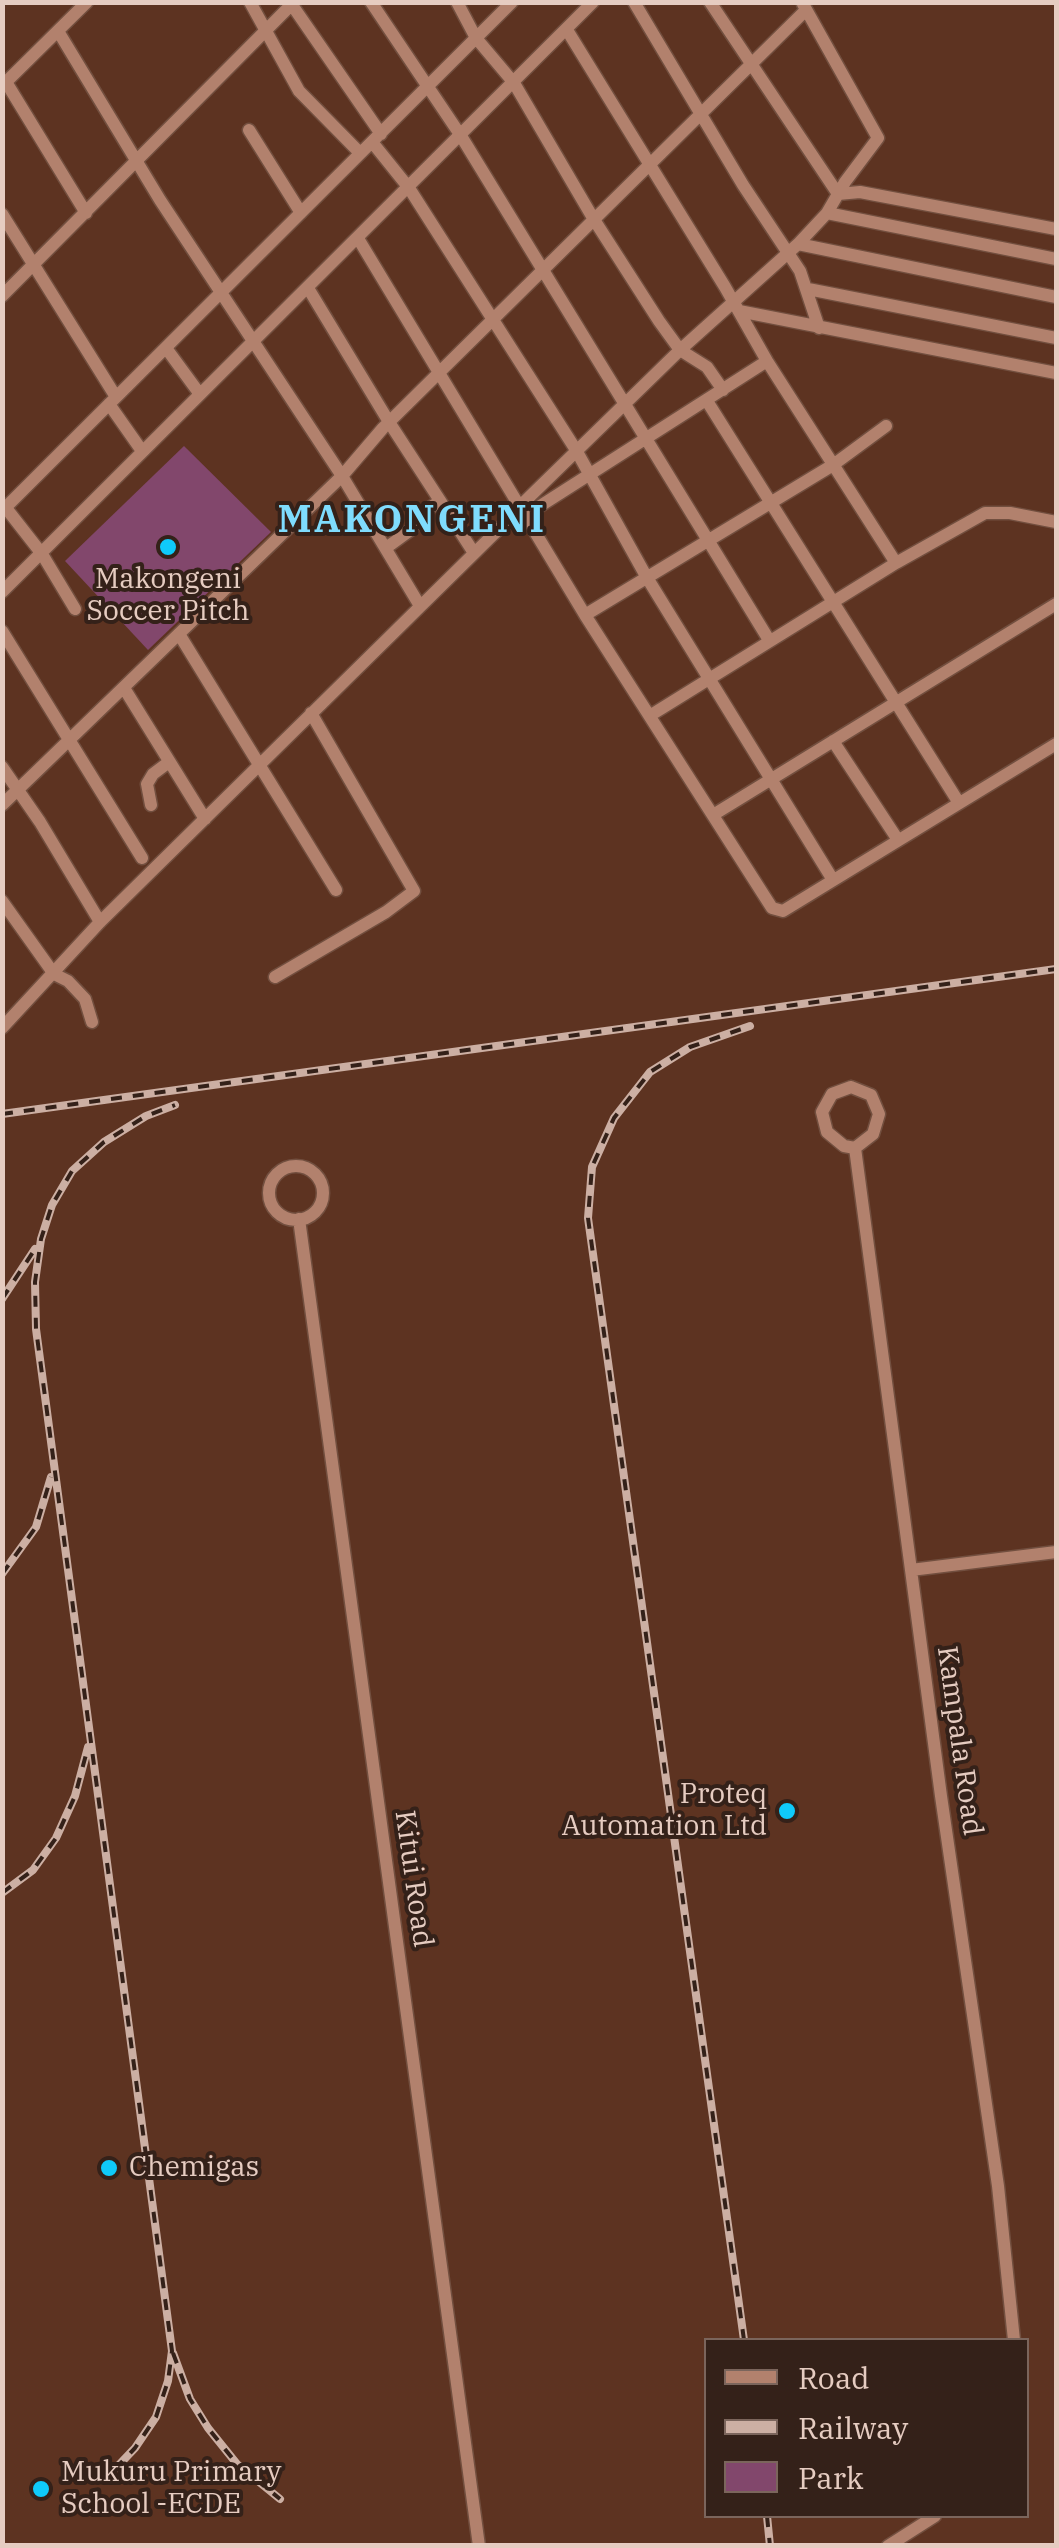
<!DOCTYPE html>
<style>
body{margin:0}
#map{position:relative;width:1059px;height:2548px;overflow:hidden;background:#5d3321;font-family:"IBM Plex Serif",serif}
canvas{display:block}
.frame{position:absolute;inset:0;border:5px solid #e6ccc1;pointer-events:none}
.legend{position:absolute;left:704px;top:2338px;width:325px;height:180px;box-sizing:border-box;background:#342119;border:2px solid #7b655c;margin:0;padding:12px 18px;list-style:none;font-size:30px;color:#e6ccc1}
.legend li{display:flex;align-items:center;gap:20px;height:50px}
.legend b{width:50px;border:2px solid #7b655c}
</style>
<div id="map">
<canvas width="1059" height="2548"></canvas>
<div class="frame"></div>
<ul class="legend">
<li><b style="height:12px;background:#b2816d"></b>Road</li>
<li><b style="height:12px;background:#ccafa3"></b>Railway</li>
<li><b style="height:28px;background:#82476c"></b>Park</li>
</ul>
</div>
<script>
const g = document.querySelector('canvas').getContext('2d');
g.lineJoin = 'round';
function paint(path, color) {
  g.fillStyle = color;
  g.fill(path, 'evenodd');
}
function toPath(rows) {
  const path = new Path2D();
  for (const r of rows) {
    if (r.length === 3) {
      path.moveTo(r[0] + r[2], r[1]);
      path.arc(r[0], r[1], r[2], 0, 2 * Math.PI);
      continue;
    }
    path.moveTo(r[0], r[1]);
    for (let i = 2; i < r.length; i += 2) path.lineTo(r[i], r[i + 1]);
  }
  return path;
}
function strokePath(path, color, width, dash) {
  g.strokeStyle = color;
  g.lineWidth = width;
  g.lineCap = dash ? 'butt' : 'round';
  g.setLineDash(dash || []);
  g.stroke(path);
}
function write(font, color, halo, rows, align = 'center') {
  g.font = font + ' "IBM Plex Serif",serif';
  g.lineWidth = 8;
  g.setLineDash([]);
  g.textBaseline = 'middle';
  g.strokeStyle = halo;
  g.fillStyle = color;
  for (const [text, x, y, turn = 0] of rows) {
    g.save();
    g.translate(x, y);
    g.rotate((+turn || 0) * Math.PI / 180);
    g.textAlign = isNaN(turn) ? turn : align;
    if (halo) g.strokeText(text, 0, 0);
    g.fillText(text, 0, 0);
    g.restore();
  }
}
const green = toPath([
 [184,446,271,532,148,650,65,561]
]);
const minor = toPath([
 [250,2,299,91,360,153],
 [290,2,381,134],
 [371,2,461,136,769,640],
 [457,2,476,38,514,83,593,218,659,321,680,350,707,367,723,390],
 [634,2,743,185,800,271,819,328],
 [710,2,838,194,860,192,1056,229],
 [567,30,725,287,767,361,896,563],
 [58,31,160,200,342,476,420,606],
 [6,82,86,213],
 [3,85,87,2],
 [249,130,301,213],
 [372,142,409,188,576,450,646,576,833,880],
 [827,213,1056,259],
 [2,214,116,397],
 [359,240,585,615,772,908,783,911,1056,744],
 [798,244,1056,297],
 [308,288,389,422,474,553],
 [808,289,1056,338],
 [2,296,294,2],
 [739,311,1056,373],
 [166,348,199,393],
 [707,401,959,803],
 [109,404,142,451],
 [6,508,42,554,75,609],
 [516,510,680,350,798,244,827,213,845,182,878,138,803,4],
 [2,511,512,2],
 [386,548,412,529,422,513,440,501],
 [2,592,593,2],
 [585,615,833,465,886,426],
 [2,631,142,858],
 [179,634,336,890],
 [124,688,205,819],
 [651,715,896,563,985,513,1010,513,1056,522],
 [833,741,898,840],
 [2,767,40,822,100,922],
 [2,805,342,476,383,428,806,10],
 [151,805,147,784,153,774,169,762],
 [713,815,1056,604],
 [2,901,54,974,68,981,85,999,92,1022],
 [275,977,386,912,414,891,311,713],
 [2,1028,100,922,504,524,526,515,767,361],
 [851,1087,871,1095,879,1114,873,1134,855,1148,844,1146,827,1132,822,1112,832,1094,851,1087],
 [855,1148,941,1796,998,2186,1014,2340],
 [296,1193,27],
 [299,1219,479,2546],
 [911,1570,1056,1552],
 [888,2546,935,2516]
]);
const rail = toPath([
 [2,1114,1056,969],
 [2,1299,35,1249],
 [2,1574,36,1527,51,1477],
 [2,1893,33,1870,56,1838,75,1796,88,1747],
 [744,2340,588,1218,592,1167,614,1118,650,1072,690,1047,750,1026],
 [173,2353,190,2399,208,2428,237,2464,280,2499],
 [115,2469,135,2448,156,2417,168,2381,172,2351,36,1329,35,1282,41,1239,52,1205,72,1171,104,1142,146,1116,175,1105],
 [767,2516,770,2546]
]);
const markers = [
 [168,547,10,"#0fcafa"],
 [787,1811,10,"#0fcafa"],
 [109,2168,10,"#0fcafa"],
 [41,2489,10,"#0fcafa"]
];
const poiNames = [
 ["Makongeni",168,580,"center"],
 ["Soccer Pitch",168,612,"center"],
 ["Proteq",767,1795,"right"],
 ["Automation Ltd",767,1827,"right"],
 ["Chemigas",129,2168],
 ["Mukuru Primary",61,2473],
 ["School -ECDE",61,2505]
];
const streetNames = [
 ["Kampala Road",959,1741,82],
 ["Kitui Road",413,1879,82]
];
const districtNames = [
 ["MAKONGENI",412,521]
];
paint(green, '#82476c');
strokePath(minor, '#724f3f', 15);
strokePath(minor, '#b2816d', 12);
strokePath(rail, '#ccafa3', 8);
strokePath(rail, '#342119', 4, [11]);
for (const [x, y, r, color] of markers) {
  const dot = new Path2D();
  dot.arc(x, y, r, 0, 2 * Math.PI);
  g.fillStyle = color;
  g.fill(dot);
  strokePath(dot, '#342119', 4);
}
write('28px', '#e6ccc1', '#342119', poiNames, 'left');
write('28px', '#e6ccc1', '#342119', streetNames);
g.letterSpacing = '2.5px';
write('bold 38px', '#7fdcfd', '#342119', districtNames);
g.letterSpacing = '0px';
</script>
